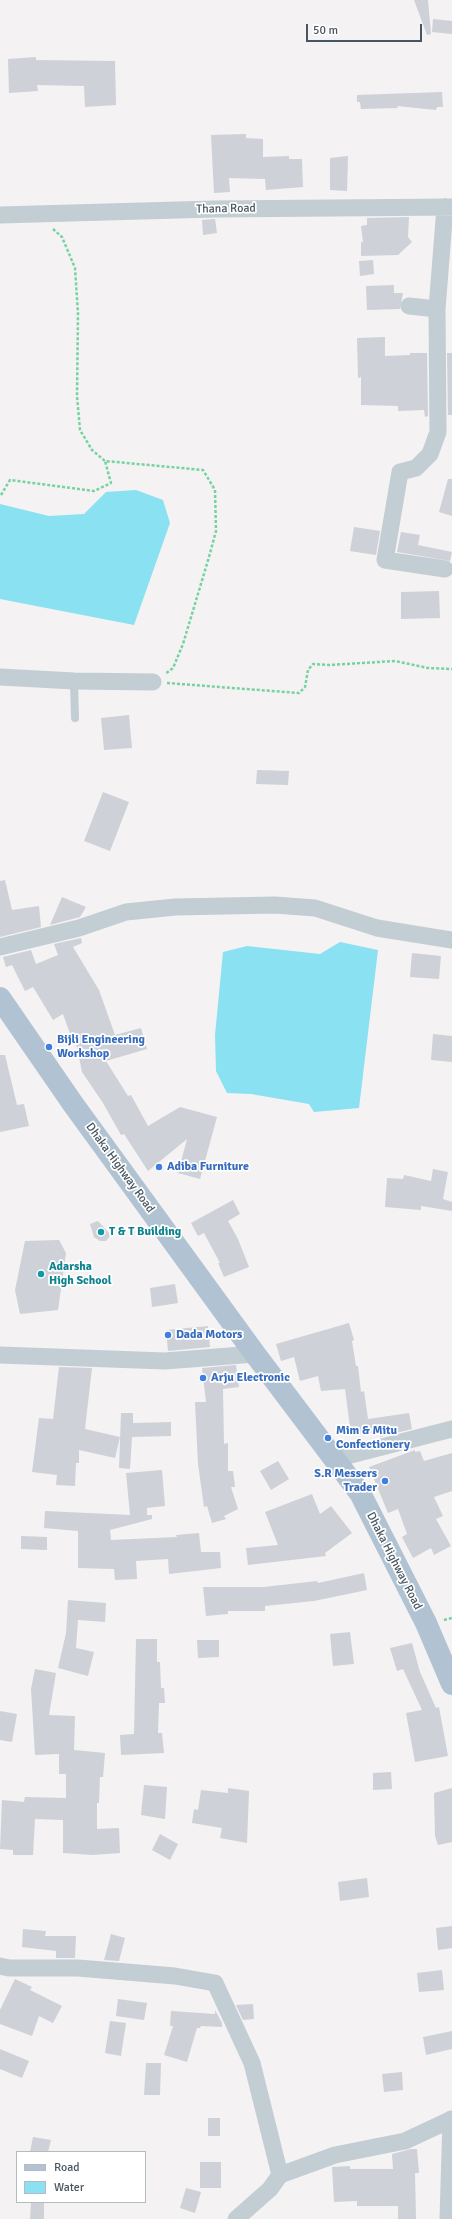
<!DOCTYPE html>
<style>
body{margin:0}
#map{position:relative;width:452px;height:2219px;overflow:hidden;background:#f4f2f2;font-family:Signika,sans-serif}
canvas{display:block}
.legend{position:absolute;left:16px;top:2151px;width:130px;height:52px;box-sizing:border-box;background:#fff;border:1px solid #b6bbc0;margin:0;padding:5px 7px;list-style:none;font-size:12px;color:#485661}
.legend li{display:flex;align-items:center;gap:8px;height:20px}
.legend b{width:20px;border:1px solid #b6bbc0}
.scale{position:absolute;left:306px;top:24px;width:116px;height:18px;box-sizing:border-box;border:2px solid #485661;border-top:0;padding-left:5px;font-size:12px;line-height:14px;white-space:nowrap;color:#485661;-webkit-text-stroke:3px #fff;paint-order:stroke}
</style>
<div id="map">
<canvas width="452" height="2219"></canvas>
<ul class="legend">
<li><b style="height:5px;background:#b1c3d2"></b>Road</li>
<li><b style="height:11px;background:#8ae1f2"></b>Water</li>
</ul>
<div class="scale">50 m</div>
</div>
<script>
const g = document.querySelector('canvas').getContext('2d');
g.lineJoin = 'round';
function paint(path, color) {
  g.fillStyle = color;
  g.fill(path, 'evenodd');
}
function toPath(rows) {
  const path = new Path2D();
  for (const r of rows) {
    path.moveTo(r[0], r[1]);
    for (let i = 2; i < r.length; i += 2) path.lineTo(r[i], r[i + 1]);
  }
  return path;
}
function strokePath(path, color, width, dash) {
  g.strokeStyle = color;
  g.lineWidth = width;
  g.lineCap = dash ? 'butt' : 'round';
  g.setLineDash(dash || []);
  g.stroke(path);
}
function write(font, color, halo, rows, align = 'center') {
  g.font = font + ' Signika,sans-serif';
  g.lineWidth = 3.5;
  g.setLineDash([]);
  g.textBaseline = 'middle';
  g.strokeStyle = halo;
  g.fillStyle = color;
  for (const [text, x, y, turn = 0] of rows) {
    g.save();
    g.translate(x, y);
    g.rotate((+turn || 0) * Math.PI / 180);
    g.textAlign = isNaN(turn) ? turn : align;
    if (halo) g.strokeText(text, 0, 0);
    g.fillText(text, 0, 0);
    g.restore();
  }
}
const water = toPath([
 [136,490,163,500,170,523,134,625,0,599,0,504,49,516,84,514,106,492],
 [340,942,378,950,359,1108,314,1112,309,1104,251,1094,227,1093,216,1071,215,1035,223,952,247,946,320,954]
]);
const building = toPath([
 [414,0,428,0,431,34,427,35],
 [433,19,452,21,452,34,432,32],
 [36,57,36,60,115,61,116,105,85,107,84,86,37,85,38,91,9,93,8,59],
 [442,92,443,107,437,107,436,110,397,106,398,108,361,109,360,102,357,102,357,95],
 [246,134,246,138,263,139,263,157,289,156,289,159,302,159,303,187,266,190,265,179,229,178,230,192,214,193,211,135],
 [348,156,347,191,330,190,330,158],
 [409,217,408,237,412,242,398,255,361,256,361,242,363,242,361,226,367,225,367,218],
 [215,219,217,233,203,235,202,220],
 [373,260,374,274,360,276,359,261],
 [394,285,394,293,403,293,400,309,367,310,366,286],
 [385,337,385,356,410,355,410,353,427,353,428,416,425,417,424,410,398,411,398,406,361,405,361,377,358,378,357,338],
 [447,353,452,353,452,415,448,415],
 [448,479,452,479,452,516,439,512],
 [354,527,380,531,376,555,350,551],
 [401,532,420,535,418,545,452,552,450,561,397,552],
 [439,591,440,618,401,619,401,592],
 [129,715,132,748,104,750,101,718],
 [257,770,289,771,288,785,256,784],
 [103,792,129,802,110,851,84,841],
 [5,880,12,910,39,906,41,927,0,937,0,881],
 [62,897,86,907,80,917,50,925],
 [81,938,82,943,73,947,99,990,115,1035,141,1028,147,1049,106,1061,128,1096,131,1095,148,1126,180,1107,217,1117,200,1179,178,1173,187,1139,148,1171,124,1134,121,1135,103,1103,82,1072,75,1038,72,1039,63,1014,53,1020,33,987,25,991,12,965,6,967,3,957,31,950,36,964,58,955,54,944],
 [412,953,441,956,439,979,410,977],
 [433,1034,452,1036,452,1062,431,1060],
 [0,1055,5,1055,17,1105,24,1104,29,1126,0,1132],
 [433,1169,448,1172,443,1199,452,1202,452,1211,421,1206,421,1210,385,1207,387,1178,403,1179,404,1175,431,1181],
 [233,1200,240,1214,228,1221,238,1239,249,1267,224,1277,218,1263,220,1263,204,1233,198,1236,191,1223],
 [98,1221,111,1235,106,1241,100,1241,94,1237,90,1224],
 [59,1240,66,1253,58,1310,20,1314,15,1290,25,1241],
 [175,1284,178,1303,152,1307,150,1288],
 [349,1323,354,1340,352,1341,356,1366,358,1366,361,1392,364,1391,368,1419,409,1413,412,1429,380,1437,379,1432,351,1435,345,1389,321,1391,318,1376,300,1381,294,1357,281,1361,276,1344],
 [208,1326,210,1347,168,1351,166,1330],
 [236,1365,239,1387,223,1389,224,1444,228,1443,228,1471,233,1471,235,1487,231,1487,238,1509,224,1516,226,1519,212,1523,207,1506,204,1507,198,1464,195,1402,206,1402,202,1368],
 [59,1367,92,1368,85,1429,120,1437,115,1458,79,1450,79,1463,76,1463,75,1486,56,1485,57,1475,32,1472,39,1418,53,1419],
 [121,1413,133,1413,133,1423,171,1422,171,1436,132,1437,130,1469,119,1468],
 [415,1450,415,1452,420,1451,424,1461,452,1453,452,1491,434,1497,443,1516,436,1519,451,1546,434,1555,431,1548,413,1558,402,1537,407,1534,398,1509,388,1513,369,1467],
 [278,1461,289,1479,271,1490,260,1471],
 [162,1470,165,1506,147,1508,147,1515,152,1515,152,1519,110,1530,111,1540,177,1537,176,1535,199,1533,201,1552,220,1552,221,1568,169,1574,168,1559,136,1561,137,1579,115,1580,114,1569,78,1568,78,1531,44,1528,45,1511,130,1515,126,1473],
 [312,1494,320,1514,331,1506,352,1533,325,1553,326,1556,248,1565,246,1548,278,1545,265,1512],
 [21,1536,47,1537,47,1550,21,1549],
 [364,1573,367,1590,314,1601,265,1606,265,1611,228,1611,228,1614,206,1616,203,1587,264,1587,317,1581,318,1583],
 [68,1600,106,1603,105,1622,78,1620,76,1648,94,1652,88,1676,58,1668,66,1633],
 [350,1632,354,1664,333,1666,330,1634],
 [136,1639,157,1639,157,1662,160,1662,161,1688,164,1688,165,1703,159,1703,158,1733,162,1733,164,1753,121,1755,120,1735,134,1734],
 [197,1640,219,1640,219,1657,198,1658],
 [412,1643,420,1672,436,1708,439,1707,448,1756,415,1762,406,1713,422,1710,403,1669,397,1671,390,1648],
 [35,1669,56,1673,49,1715,75,1716,74,1750,105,1753,103,1777,100,1777,99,1803,97,1803,97,1829,119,1828,120,1853,93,1855,63,1853,63,1820,35,1819,33,1855,13,1855,13,1850,0,1849,2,1800,24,1802,25,1797,66,1798,66,1774,59,1774,59,1754,35,1755,31,1689],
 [0,1711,17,1714,12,1742,0,1740],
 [391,1772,392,1789,373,1790,373,1773],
 [144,1785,167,1787,165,1819,141,1815],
 [228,1788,249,1791,247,1843,220,1838,222,1828,192,1823,194,1809,198,1810,201,1790,228,1793],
 [452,1788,452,1842,438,1845,435,1836,434,1793],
 [160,1834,178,1844,170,1860,152,1850],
 [367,1878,369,1897,340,1901,338,1882],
 [452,1926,452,1948,438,1950,436,1928],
 [23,1929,46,1931,45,1936,76,1936,75,1958,56,1958,56,1951,22,1947],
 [111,1934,125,1938,119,1961,104,1960],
 [442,1970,444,1990,419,1992,417,1973],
 [15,1979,32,1987,30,1990,62,2006,53,2023,39,2016,32,2036,0,2024,0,2010],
 [118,1999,147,2003,144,2020,116,2016],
 [253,2004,254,2019,243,2020,236,2005],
 [215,2010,222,2023,222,2027,201,2026,200,2028,197,2028,187,2062,164,2055,173,2026,170,2026,171,2011,215,2014],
 [110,2021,126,2023,121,2056,105,2053],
 [452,2031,452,2049,426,2055,423,2037],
 [0,2049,29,2061,22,2078,0,2069],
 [146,2063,161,2063,160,2095,144,2095],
 [402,2072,403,2090,384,2092,382,2074],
 [208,2118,220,2118,220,2136,208,2136],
 [33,2137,51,2140,48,2152,30,2152],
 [411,2149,417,2149,419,2173,415,2173,416,2219,398,2219,398,2206,357,2206,357,2201,334,2202,332,2167,350,2166,350,2169,393,2169,392,2154],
 [200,2162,221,2162,221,2188,200,2188],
 [186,2188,201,2192,195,2213,180,2208],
 [31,2202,44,2202,44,2219,30,2219]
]);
const path = toPath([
 [53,229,62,237,75,268,78,313,77,396,80,430,92,450,105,461,203,470,215,490,216,531,209,557,183,644,173,668,165,674],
 [1,495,10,480,94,491,111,483,105,461],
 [167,683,299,693,305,687,308,670,313,664,329,665,395,661,428,668,452,669],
 [444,1620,452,1618]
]);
const service = toPath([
 [74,681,75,718]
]);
const minor = toPath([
 [0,215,214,209,452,207],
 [409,306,437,309,438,432,430,454,416,468,400,472,385,560,445,569],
 [437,309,445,207],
 [0,677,74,681,153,682],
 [0,947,79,928,126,912,175,907,275,905,315,908,377,928,452,940],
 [0,1355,165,1361,255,1354],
 [335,1459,452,1429],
 [0,1966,9,1968,78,1968,175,1976,215,1983,252,2063,280,2175],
 [236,2219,270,2189,280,2175,335,2155,405,2141,452,2119],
 [448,2219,451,2119]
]);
const primary = toPath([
 [0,998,73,1104,255,1354,360,1493,426,1623,452,1684]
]);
const markers = [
 [49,1047,4,"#3f7fe0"],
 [159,1167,4,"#3f7fe0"],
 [101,1232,4,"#0f9aa8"],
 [41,1274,4,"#0f9aa8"],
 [168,1335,4,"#3f7fe0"],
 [203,1378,4,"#3f7fe0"],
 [328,1438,4,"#3f7fe0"],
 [385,1481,4,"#3f7fe0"]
];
const streetNames = [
 ["Thana Road",226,209,-1],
 ["Dhaka Highway Road",120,1168,54],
 ["Dhaka Highway Road",394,1561,63]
];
const shopNames = [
 ["Bijli Engineering",57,1040],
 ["Workshop",57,1054],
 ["Adiba Furniture",167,1167],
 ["Dada Motors",176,1335],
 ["Arju Electronic",211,1378],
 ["Mim & Mitu",336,1431],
 ["Confectionery",336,1445],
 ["S.R Messers",377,1474,"right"],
 ["Trader",377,1488,"right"]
];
const cultureNames = [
 ["T & T Building",109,1232],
 ["Adarsha",49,1267],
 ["High School",49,1281]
];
paint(water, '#8ae1f2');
paint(building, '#ced1d7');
strokePath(path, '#75d3a1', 2.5, [3, 2]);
strokePath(service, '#c2cdd4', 8);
strokePath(minor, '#c2cdd4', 17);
strokePath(primary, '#b1c3d2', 22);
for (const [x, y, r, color] of markers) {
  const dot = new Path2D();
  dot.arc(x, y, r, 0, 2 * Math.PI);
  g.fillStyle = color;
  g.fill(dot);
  strokePath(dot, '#fff', 1.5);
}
write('12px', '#485661', '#fff', streetNames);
write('bold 12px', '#366cbe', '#fff', shopNames, 'left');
write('bold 12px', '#0d838f', '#fff', cultureNames, 'left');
</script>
